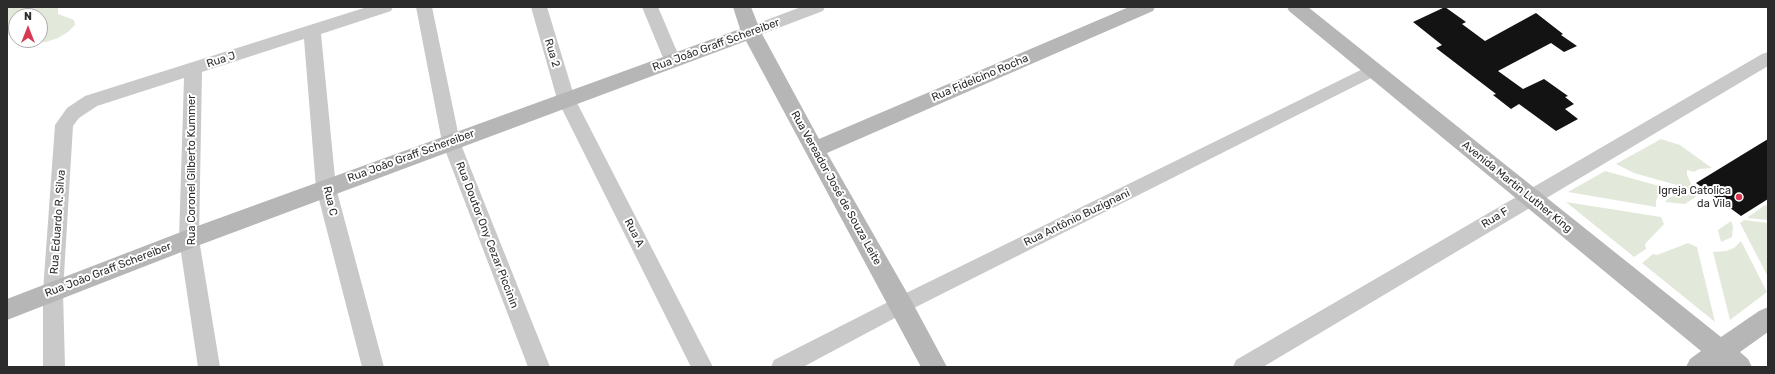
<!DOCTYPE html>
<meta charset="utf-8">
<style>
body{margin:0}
#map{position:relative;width:1775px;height:374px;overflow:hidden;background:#fff;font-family:Rubik,sans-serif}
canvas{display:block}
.frame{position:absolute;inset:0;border:8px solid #2c2c2c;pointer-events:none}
.north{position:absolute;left:8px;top:8px;width:40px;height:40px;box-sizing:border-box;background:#fff;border:1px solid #ababab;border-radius:50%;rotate:0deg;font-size:11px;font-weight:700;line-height:16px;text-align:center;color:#2c2c2c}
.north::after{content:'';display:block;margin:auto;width:14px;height:18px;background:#d73952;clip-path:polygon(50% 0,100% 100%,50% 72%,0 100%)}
</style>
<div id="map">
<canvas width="1775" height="374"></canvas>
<div class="frame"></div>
<div class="north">N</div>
</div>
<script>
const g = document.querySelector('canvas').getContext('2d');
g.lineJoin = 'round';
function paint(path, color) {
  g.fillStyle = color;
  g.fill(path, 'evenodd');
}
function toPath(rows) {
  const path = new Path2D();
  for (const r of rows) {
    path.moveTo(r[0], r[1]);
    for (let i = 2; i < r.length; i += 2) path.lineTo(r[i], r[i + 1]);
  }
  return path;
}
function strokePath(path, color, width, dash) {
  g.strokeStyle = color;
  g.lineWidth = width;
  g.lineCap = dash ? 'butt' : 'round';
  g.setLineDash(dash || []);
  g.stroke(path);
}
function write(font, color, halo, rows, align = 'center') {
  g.font = font + ' Rubik,sans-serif';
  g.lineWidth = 4;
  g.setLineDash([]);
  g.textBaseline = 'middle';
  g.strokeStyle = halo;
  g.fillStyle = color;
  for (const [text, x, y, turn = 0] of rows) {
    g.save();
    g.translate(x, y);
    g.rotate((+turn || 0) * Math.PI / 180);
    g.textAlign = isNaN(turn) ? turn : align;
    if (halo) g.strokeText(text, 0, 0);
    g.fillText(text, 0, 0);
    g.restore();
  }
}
const green = toPath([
 [7,7,58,7,58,14,74,20,75,25,68,32,58,38,46,42,34,43,25,41,23,40,40,40,40,16,16,16,16,37,7,34],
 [1661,139,1680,145,1712,168,1699,169,1694,172,1687,170,1687,175,1694,190,1634,173,1616,164],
 [1605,171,1670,189,1658,196,1656,201,1656,207,1568,192],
 [1685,194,1697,196,1685,204,1665,202,1670,197],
 [1566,202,1661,217,1664,224,1645,244,1646,249,1634,257],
 [1765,205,1768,206,1768,220,1747,218],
 [1744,220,1768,223,1768,277,1740,223],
 [1731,221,1733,226,1732,237,1721,242,1718,230],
 [1741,241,1767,292,1730,320,1713,252,1726,251,1734,248],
 [1688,243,1697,247,1715,322,1642,263,1653,254,1657,255]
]);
const building = toPath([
 [1445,7,1466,22,1462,24,1485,41,1536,13,1563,34,1561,35,1577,46,1564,52,1551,43,1498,71,1523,89,1544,79,1568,96,1565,97,1574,104,1565,109,1578,119,1556,131,1519,104,1511,109,1493,95,1496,94,1436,48,1442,45,1413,22],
 [1768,139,1768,199,1741,216,1696,183]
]);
const street = toPath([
 [367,7,393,7,391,11,321,34,336,188,384,367,362,367,316,188,304,39,202,72,199,239,220,367,198,367,179,239,184,78,97,106,79,118,73,126,63,291,65,367,43,367,43,291,55,125,67,108,85,96,367,7],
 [416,7,432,7,460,142,550,367,528,367,442,142,416,7],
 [531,7,547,7,575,99,713,367,691,367,557,99,531,7],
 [642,7,658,7,681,61,678,65,672,67,666,65,642,7],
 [801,7,825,7,823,11,757,36,751,38,745,36,743,32,745,28,801,7],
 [1768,52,1768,66,1263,367,1233,367,1236,360,1762,54,1768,52],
 [1373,64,1379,66,1382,70,1379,74,908,311,803,367,771,367,774,360,894,299,1373,64]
]);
const secondary = toPath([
 [733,7,751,7,761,32,819,139,1129,7,1155,7,1153,11,827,153,910,298,947,367,921,367,746,41,197,246,7,320,7,299,181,232,740,29,733,7],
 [1287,7,1308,7,1721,337,1759,311,1768,307,1768,332,1740,352,1748,359,1752,367,1686,367,1690,359,1701,351,1289,11,1287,7]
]);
const markers = [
 [1739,197,4,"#d73952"]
];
const streetNames = [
 ["Rua João Graff Schereiber",716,45,-20],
 ["Rua 2",552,53,73],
 ["Rua J",221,60,-18],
 ["Rua Fidelcino Rocha",980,78,-23],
 ["Rua João Graff Schereiber",411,156,-20],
 ["Rua Coronel Gilberto Kummer",192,170,-90],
 ["Avenida Martin Luther King",1517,187,39],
 ["Rua Vereador José de Souza Leite",836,188,61],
 ["Rua C",330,201,77],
 ["Rua Antônio Buzignani",1077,218,-26],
 ["Rua F",1495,218,-31],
 ["Rua Eduardo R. Silva",58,222,-86],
 ["Rua A",634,233,63],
 ["Rua Doutor Ony Cezar Piccinin",487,235,69],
 ["Rua João Graff Schereiber",108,270,-21]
];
const poiNames = [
 ["Igreja Catolica",1731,191],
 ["da Vila",1731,204]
];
paint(green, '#e3e9da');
paint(building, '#131313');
paint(street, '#c9c9c9');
paint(secondary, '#b6b6b6');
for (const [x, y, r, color] of markers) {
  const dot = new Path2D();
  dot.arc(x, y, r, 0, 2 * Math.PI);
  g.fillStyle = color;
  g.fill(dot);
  strokePath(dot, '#fff', 1.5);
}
write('11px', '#2c2c2c', '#fff', streetNames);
write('11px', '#2c2c2c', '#fff', poiNames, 'right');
</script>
